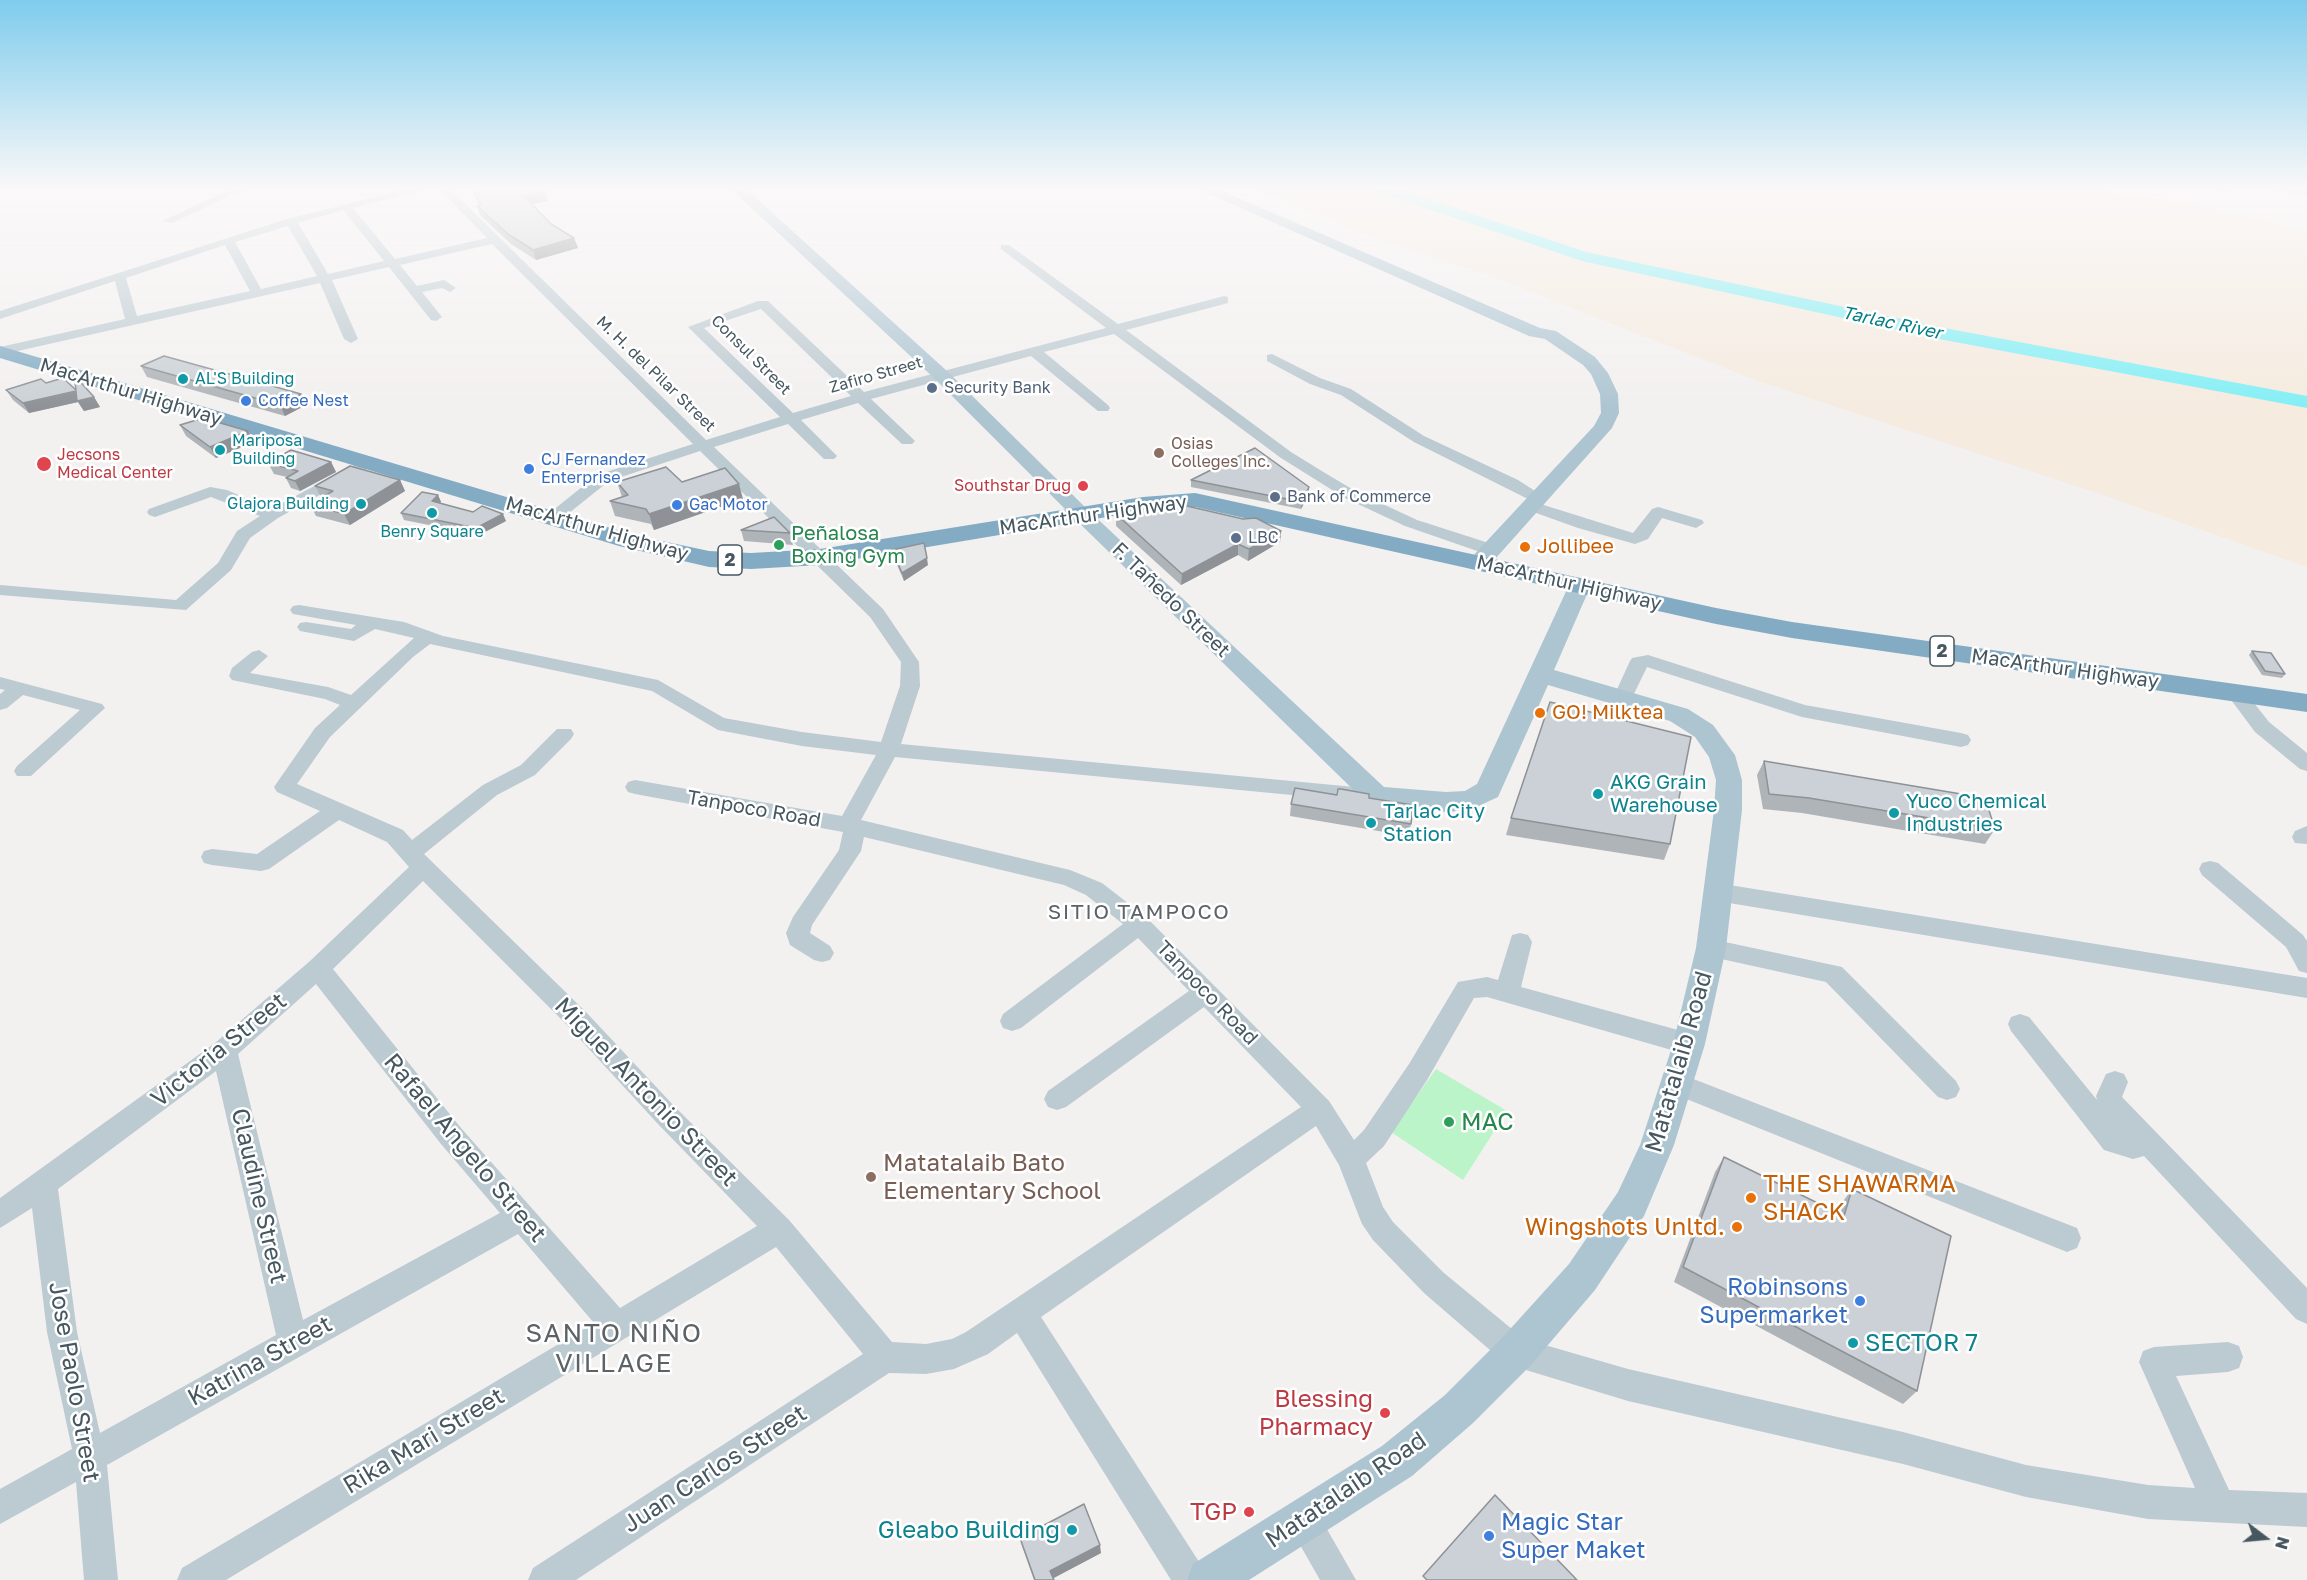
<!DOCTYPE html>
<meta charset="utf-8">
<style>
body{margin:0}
#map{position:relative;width:2307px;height:1580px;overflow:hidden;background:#f3f0f0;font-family:"Golos Text",sans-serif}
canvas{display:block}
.north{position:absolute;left:2235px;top:1508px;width:60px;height:60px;-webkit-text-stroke:4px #fff;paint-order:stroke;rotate:106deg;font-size:16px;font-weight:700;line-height:24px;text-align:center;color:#465760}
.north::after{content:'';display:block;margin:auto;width:21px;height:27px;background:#465760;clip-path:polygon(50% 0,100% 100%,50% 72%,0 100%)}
</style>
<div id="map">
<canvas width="2307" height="1580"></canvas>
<div class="north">N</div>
</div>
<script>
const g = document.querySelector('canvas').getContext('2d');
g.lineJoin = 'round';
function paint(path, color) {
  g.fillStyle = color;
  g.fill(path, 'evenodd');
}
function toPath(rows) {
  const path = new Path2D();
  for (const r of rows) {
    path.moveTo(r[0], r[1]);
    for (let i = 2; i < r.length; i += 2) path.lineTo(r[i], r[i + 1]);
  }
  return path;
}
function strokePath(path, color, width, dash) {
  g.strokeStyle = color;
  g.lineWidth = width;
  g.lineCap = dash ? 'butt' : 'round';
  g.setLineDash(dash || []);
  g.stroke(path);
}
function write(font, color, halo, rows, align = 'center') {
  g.font = font + ' "Golos Text",sans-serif';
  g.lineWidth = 5;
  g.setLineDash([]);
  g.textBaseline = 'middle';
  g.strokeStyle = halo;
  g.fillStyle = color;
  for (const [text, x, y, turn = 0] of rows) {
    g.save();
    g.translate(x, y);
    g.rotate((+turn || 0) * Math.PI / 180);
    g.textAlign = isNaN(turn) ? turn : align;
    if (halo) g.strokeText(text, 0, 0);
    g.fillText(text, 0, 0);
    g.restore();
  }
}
const green = toPath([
 [1436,1069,1507,1111,1463,1180,1391,1132]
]);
const sand = toPath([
 [1253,188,2082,188,2195,204,2307,231,2307,567,2100,494,1755,380,1486,274,1374,238]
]);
const river = toPath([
 [1372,188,1395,188,1586,252,1939,327,2307,396,2307,408,1939,339,1582,261,1375,191,1372,188]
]);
const minor = toPath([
 [233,188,247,188,172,223,162,221,233,188],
 [410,188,429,188,353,208,395,259,487,238,438,188,449,188,706,440,780,417,688,327,758,301,768,301,864,392,1106,328,1001,249,1001,245,1009,245,1118,324,1224,296,1228,297,1228,303,1126,330,1291,452,1325,473,1357,492,1417,520,1495,545,1497,549,1495,553,1483,553,1405,526,1345,498,1281,458,1114,334,1044,352,1108,405,1110,408,1108,411,1098,411,1031,356,871,399,912,438,915,441,912,444,902,444,858,403,801,420,837,456,834,459,824,459,788,424,714,447,883,609,919,662,920,686,901,744,1365,788,1372,790,1376,795,1372,800,1365,802,895,757,861,820,1070,870,1102,883,1147,918,1329,1101,1354,1140,1364,1130,1409,1064,1458,982,1487,977,1498,980,1512,935,1520,933,1528,935,1532,942,1521,987,1689,1033,1698,1037,1702,1044,1698,1051,1689,1055,1487,997,1474,998,1427,1080,1384,1146,1366,1163,1383,1207,1393,1222,1444,1273,1524,1339,1628,1369,1903,1432,2026,1465,2148,1485,2195,1488,2139,1362,2143,1351,2154,1347,2228,1342,2239,1346,2243,1357,2239,1368,2228,1372,2176,1376,2229,1490,2307,1493,2307,1527,2148,1519,2026,1497,1903,1464,1628,1401,1516,1367,1505,1363,1424,1293,1373,1240,1362,1224,1339,1165,1316,1126,1041,1317,1203,1568,1208,1580,1171,1580,1017,1333,988,1354,954,1369,926,1374,889,1373,576,1580,528,1580,533,1568,863,1354,776,1247,226,1580,177,1580,182,1568,594,1323,518,1234,107,1465,118,1580,84,1580,76,1482,0,1524,0,1489,72,1449,47,1332,32,1208,0,1228,0,1198,215,1043,310,961,409,867,387,842,339,820,269,869,261,871,212,865,204,863,201,857,204,851,212,849,257,854,320,811,277,792,274,787,315,728,340,705,325,699,232,680,229,676,232,668,252,652,259,650,268,656,250,673,328,687,351,695,414,638,375,629,354,641,300,631,297,627,300,623,306,622,351,629,356,625,293,614,290,610,293,606,299,605,404,622,443,636,658,680,724,718,802,732,881,742,900,686,901,662,870,617,700,451,609,481,559,521,547,521,545,518,547,515,597,475,693,444,492,244,400,265,417,286,444,280,456,288,450,292,442,288,422,292,442,317,436,321,431,320,389,267,332,280,358,339,351,343,344,339,320,283,0,355,0,347,125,319,115,281,0,319,0,311,287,219,410,188],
 [343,210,384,261,328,274,298,223,343,210],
 [288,226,317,276,261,289,235,242,288,226],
 [225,245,250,291,137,316,126,278,225,245],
 [761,309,851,396,793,413,704,328,761,309],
 [430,644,652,691,718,730,802,746,876,755,842,816,635,780,628,782,625,787,628,792,635,794,843,832,839,850,793,917,786,933,790,945,814,960,822,962,830,960,834,953,830,946,810,933,812,925,861,851,864,837,1064,885,1086,895,1123,924,1003,1014,1000,1021,1003,1028,1012,1031,1021,1028,1138,938,1189,991,1048,1091,1044,1099,1048,1107,1057,1110,1066,1107,1204,1007,1301,1107,966,1332,952,1339,926,1344,892,1342,789,1220,676,1108,585,1011,424,854,497,795,535,775,571,739,574,734,571,729,557,729,521,765,483,785,412,840,403,830,297,784,330,737,413,657,430,644],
 [423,881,567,1025,658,1124,757,1226,620,1308,461,1128,333,969,423,881],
 [316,984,441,1144,500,1213,303,1320,238,1054,316,984],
 [216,1071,276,1335,100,1433,77,1332,58,1189,216,1071],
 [2211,188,2227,188,2227,189,2222,192,2211,188],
 [2275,188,2307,190,2307,196,2276,190,2275,188],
 [1272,354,1320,378,1351,389,1424,436,1518,480,1546,498,1544,501,1532,501,1414,442,1341,395,1310,384,1267,361,1267,355,1272,354],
 [369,457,377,462,374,465,278,518,250,538,231,570,186,610,0,595,0,585,176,600,218,563,237,531,260,516,211,497,155,517,149,515,147,512,149,509,210,487,227,490,271,509,369,457],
 [1531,501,1633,533,1652,509,1658,507,1702,520,1704,523,1696,528,1662,518,1648,539,1635,544,1578,528,1525,509,1523,506,1531,501],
 [1648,655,1805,705,1961,733,1968,735,1971,740,1968,745,1961,747,1802,717,1647,667,1630,702,1616,702,1613,698,1630,661,1632,658,1648,655],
 [0,677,102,704,105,708,31,776,17,776,14,771,17,766,80,710,23,695,7,708,0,710,0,694,5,690,0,689,0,677],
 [2236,687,2243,689,2269,722,2307,753,2307,771,2300,769,2255,732,2226,693,2229,689,2236,687],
 [2307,826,2307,844,2295,843,2292,837,2295,831,2307,826],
 [2210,861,2218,863,2303,935,2307,941,2307,973,2299,971,2286,947,2202,875,2199,869,2202,863,2210,861],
 [1717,883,2307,978,2307,998,1717,901,1709,898,1706,892,1709,886,1717,883],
 [1711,939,1842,967,1956,1081,1960,1089,1956,1097,1947,1100,1938,1097,1826,982,1703,955,1699,948,1703,941,1711,939],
 [2020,1014,2029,1017,2097,1100,2096,1096,2106,1074,2115,1071,2124,1074,2128,1082,2122,1097,2307,1288,2307,1324,2296,1319,2144,1156,2133,1159,2104,1150,2011,1031,2008,1024,2011,1017,2020,1014],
 [1678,1073,2077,1228,2081,1238,2077,1248,2067,1252,1669,1092,1665,1084,1669,1076,1678,1073],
 [1304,1505,1316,1510,1356,1580,1320,1580,1287,1522,1292,1510,1304,1505]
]);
const major = toPath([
 [730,188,745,188,947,371,1088,510,1384,787,1446,792,1465,791,1477,784,1569,585,1572,580,1580,578,1588,580,1591,585,1554,670,1688,709,1713,725,1735,755,1742,780,1742,810,1726,948,1705,1044,1674,1145,1644,1216,1595,1290,1530,1366,1473,1423,1412,1476,1249,1580,1187,1580,1193,1564,1382,1446,1445,1395,1502,1338,1569,1264,1618,1192,1640,1145,1673,1044,1696,948,1714,810,1716,780,1709,757,1695,737,1670,721,1548,685,1498,797,1470,810,1446,812,1367,803,1074,518,935,379,730,188],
 [1196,188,1215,188,1540,328,1556,331,1595,357,1608,373,1618,394,1619,413,1612,428,1487,568,1471,568,1468,563,1471,558,1594,426,1601,413,1600,394,1591,374,1583,365,1545,339,1529,336,1196,188]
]);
const highway = toPath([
 [0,346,634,535,709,551,751,553,820,549,1143,497,1195,493,1716,608,1792,622,2307,694,2307,712,1792,638,1716,624,1195,507,1143,511,820,565,751,569,709,567,619,546,0,358,0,346]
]);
const wall = toPath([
 [480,188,542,188,548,201,532,204,551,224,574,238,578,248,536,260,511,244,480,215,477,206,479,205,474,193,483,191],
 [141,366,306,405,285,416,147,377],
 [46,383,76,390,94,397,100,407,84,411,78,402,29,413,13,400,6,390],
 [180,425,248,431,254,442,216,458,186,436],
 [331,462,336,472,300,491,291,488,286,478,287,477,274,474,268,463],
 [400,480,405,491,350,525,316,516,310,504,322,498,321,497,315,486],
 [1191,480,1309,487,1309,494,1301,509,1191,487],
 [617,482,682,482,743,499,654,530,651,524,615,516,610,501,622,497],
 [438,495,441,502,440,503,506,521,479,535,404,520,401,513],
 [1116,514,1281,531,1280,542,1248,561,1238,555,1181,585,1116,526],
 [741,530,790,533,793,545,744,541],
 [892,550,928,565,904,581,894,558],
 [2252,651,2285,674,2282,678,2262,675,2249,655],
 [1764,761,1995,829,1985,844,1802,813,1763,809,1757,775],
 [1337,795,1369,798,1411,824,1408,836,1290,816,1291,804],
 [1511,818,1670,844,1664,860,1506,835],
 [1724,1157,1838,1213,1841,1204,1852,1189,1917,1391,1903,1404,1674,1282,1715,1172],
 [1020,1538,1101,1553,1053,1578,1054,1580,1034,1580,1022,1546]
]);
const shadedWall = toPath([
 [545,192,548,201,526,205,523,195],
 [574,238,578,248,536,260,533,250],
 [76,391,94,397,100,407,84,411,78,402,29,413,23,403],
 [301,394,306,405,285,416,280,405],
 [248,431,254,442,216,458,210,447],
 [331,462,336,472,300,491,295,481],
 [400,480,405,491,350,525,344,514],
 [739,484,743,499,654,530,649,514],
 [1309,487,1309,494,1301,509,1302,502],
 [438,495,441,502,435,508,432,501],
 [503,514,506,521,479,535,476,528],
 [1281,531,1280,542,1248,561,1249,549],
 [1238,544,1238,555,1181,585,1182,574],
 [927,558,928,565,904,581,902,573],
 [1100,1545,1101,1553,1052,1579,1050,1571]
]);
const building = toPath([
 [484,188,542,188,545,192,523,195,551,224,574,238,533,250,508,234,477,206,481,205,474,193,486,191,484,188],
 [164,356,301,394,280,405,141,366,164,356],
 [74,375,94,397,77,401,76,391,23,403,6,390,41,379,46,383,63,378,76,390,74,375],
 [203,418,248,431,210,447,180,425,203,418],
 [1255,448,1309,487,1302,502,1191,480,1255,448],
 [291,450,331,462,295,481,286,478,298,471,268,463,291,450],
 [350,466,400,480,344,514,310,504,333,491,315,486,350,466],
 [666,467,682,482,725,468,739,484,649,514,646,509,610,501,628,495,617,482,666,467],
 [422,492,438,495,432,501,473,512,482,506,503,514,476,528,401,513,422,492],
 [1174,503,1243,519,1256,518,1281,531,1249,549,1238,544,1182,574,1116,514,1133,506,1174,503],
 [774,517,790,533,741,530,774,517],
 [924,543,927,558,902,573,892,550,924,543],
 [2252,651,2271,653,2285,674,2265,671,2252,651],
 [1550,702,1691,737,1670,844,1511,818,1550,702],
 [1764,761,1985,798,1995,829,1809,798,1769,794,1764,761],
 [1295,788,1337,795,1338,789,1341,789,1369,794,1369,798,1413,805,1411,824,1291,804,1295,788],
 [1724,1157,1844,1216,1852,1189,1951,1236,1917,1391,1683,1267,1724,1157],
 [1495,1495,1577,1580,1427,1580,1423,1576,1495,1495],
 [1084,1504,1100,1545,1050,1571,1054,1580,1035,1580,1020,1538,1084,1504]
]);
const markers = [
 [183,379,6,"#0f9aa8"],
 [932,388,6,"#5c6f8a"],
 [246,401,6,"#3f7fe0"],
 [220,450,6,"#0f9aa8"],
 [1159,453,6,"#8d6e63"],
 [44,464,8,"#e0444e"],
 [529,469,6,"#3f7fe0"],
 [1083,486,6,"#e0444e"],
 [1275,497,6,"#5c6f8a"],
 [361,504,6,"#0f9aa8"],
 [677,505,6,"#3f7fe0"],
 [432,513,6,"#0f9aa8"],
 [1236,538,6,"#5c6f8a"],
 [779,545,6,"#2e9e5b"],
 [1525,547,6,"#e8710a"],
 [1540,713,6,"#e8710a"],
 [1598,794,6,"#0f9aa8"],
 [1894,813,6,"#0f9aa8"],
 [1371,823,6,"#0f9aa8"],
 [1449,1122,6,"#2e9e5b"],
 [871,1177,6,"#8d6e63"],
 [1751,1198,6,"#e8710a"],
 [1737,1227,6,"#e8710a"],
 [1860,1301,6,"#3f7fe0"],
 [1853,1343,6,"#0f9aa8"],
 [1385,1413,6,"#e0444e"],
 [1249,1512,6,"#e0444e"],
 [1072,1530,6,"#0f9aa8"],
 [1489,1536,6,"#3f7fe0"]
];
const farStreetnames = [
 ["Consul Street",751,355,45],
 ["M. H. del Pilar Street",656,374,44],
 ["Zafiro Street",876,375,-16]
];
const farCulturenames = [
 ["AL'S Building",195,379],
 ["Mariposa",232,441],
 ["Building",232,459],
 ["Glajora Building",349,504,"right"],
 ["Benry Square",432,532,"center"]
];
const farServicenames = [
 ["Security Bank",944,388],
 ["Bank of Commerce",1287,497],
 ["LBC",1248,538]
];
const farShopnames = [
 ["Coffee Nest",258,401],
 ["CJ Fernandez",541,460],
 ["Enterprise",541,478],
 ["Gac Motor",689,505]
];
const farEducationnames = [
 ["Osias",1171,444],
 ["Colleges Inc.",1171,462]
];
const farHealthnames = [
 ["Jecsons",57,455],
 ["Medical Center",57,473],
 ["Southstar Drug",1071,486,"right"]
];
const farWaternames = [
 ["Tarlac River",1892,323,12]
];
const shields = [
 [730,560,24],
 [1942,651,24]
];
const shieldNames = [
 ["2",730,560],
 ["2",1942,651]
];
const streetNames = [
 ["MacArthur Highway",131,392,17],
 ["MacArthur Highway",1093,515,-8],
 ["MacArthur Highway",597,529,16],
 ["MacArthur Highway",1569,583,13],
 ["F. Tañedo Street",1171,600,44],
 ["MacArthur Highway",2065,669,8],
 ["Tanpoco Road",754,809,10],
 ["Tanpoco Road",1207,993,46]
];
const leisureNames = [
 ["Peñalosa",791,534],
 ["Boxing Gym",791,557]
];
const foodNames = [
 ["Jollibee",1537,547],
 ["GO! Milktea",1552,713]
];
const cultureNames = [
 ["AKG Grain",1610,783],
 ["Warehouse",1610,806],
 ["Yuco Chemical",1906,802],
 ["Industries",1906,825],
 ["Tarlac City",1383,812],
 ["Station",1383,835]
];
const neighbourhoodNames = [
 ["SITIO TAMPOCO",1139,912]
];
const nearStreetnames = [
 ["Victoria Street",219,1050,-39],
 ["Matatalaib Road",1679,1062,-74],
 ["Miguel Antonio Street",646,1092,46],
 ["Rafael Angelo Street",465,1148,50],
 ["Claudine Street",259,1196,77],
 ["Katrina Street",260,1361,-29],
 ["Jose Paolo Street",74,1382,80],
 ["Rika Mari Street",424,1441,-31],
 ["Juan Carlos Street",715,1469,-33],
 ["Matatalaib Road",1346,1490,-34]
];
const nearLeisurenames = [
 ["MAC",1461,1122]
];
const nearEducationnames = [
 ["Matatalaib Bato",883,1163],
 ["Elementary School",883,1191]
];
const nearFoodnames = [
 ["THE SHAWARMA",1763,1184],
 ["SHACK",1763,1212],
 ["Wingshots Unltd.",1725,1227,"right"]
];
const nearShopnames = [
 ["Robinsons",1848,1287],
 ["Supermarket",1848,1315],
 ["Magic Star",1501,1522,"left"],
 ["Super Maket",1501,1550,"left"]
];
const nearCulturenames = [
 ["SECTOR 7",1865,1343],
 ["Gleabo Building",1060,1530,"right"]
];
const nearHealthnames = [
 ["Blessing",1373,1399],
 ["Pharmacy",1373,1427],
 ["TGP",1237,1512]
];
const nearNeighbourhoodnames = [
 ["SANTO NIÑO",614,1334],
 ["VILLAGE",614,1364]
];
paint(green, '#baf4c8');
paint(sand, '#f5ebdf');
paint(river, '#83eff5');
paint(minor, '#bccad1');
paint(major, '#adc5d1');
paint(highway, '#83acc4');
paint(wall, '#afb4b8');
paint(shadedWall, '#8e9296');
paint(building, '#cbd1d6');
strokePath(building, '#8e9296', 1.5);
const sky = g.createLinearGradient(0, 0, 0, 409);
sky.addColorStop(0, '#7fcced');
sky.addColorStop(0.46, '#faf8f8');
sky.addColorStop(1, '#faf8f800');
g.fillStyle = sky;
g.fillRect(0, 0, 2307, 409);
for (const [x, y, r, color] of markers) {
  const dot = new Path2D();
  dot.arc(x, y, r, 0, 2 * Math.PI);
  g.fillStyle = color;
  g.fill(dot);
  strokePath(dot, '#fff', 2);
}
write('16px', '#465760', '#fff', farStreetnames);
write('16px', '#0d838f', '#fff', farCulturenames, 'left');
write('16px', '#4e5e75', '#fff', farServicenames, 'left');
write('16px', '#366cbe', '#fff', farShopnames, 'left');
write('16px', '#785e54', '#fff', farEducationnames, 'left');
write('16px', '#be3a42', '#fff', farHealthnames, 'left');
write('italic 18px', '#058086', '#fff', farWaternames);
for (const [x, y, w] of shields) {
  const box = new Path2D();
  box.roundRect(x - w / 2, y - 15, w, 30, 4.5);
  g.fillStyle = '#fff';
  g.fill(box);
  strokePath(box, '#465760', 1.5);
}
write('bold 18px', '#465760', null, shieldNames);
write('20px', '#465760', '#fff', streetNames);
write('20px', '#27864d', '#fff', leisureNames, 'left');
write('20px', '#c56008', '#fff', foodNames, 'left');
write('20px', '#0d838f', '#fff', cultureNames, 'left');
g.letterSpacing = '1.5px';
write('21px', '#5c6266', '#fff', neighbourhoodNames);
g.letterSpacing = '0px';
write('24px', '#465760', '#fff', nearStreetnames);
write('24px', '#27864d', '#fff', nearLeisurenames, 'left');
write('24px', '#785e54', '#fff', nearEducationnames, 'left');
write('24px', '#c56008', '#fff', nearFoodnames, 'left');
write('24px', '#366cbe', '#fff', nearShopnames, 'right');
write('24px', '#0d838f', '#fff', nearCulturenames, 'left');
write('24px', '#be3a42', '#fff', nearHealthnames, 'right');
g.letterSpacing = '1.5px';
write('26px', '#5c6266', '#fff', nearNeighbourhoodnames);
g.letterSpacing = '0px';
</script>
